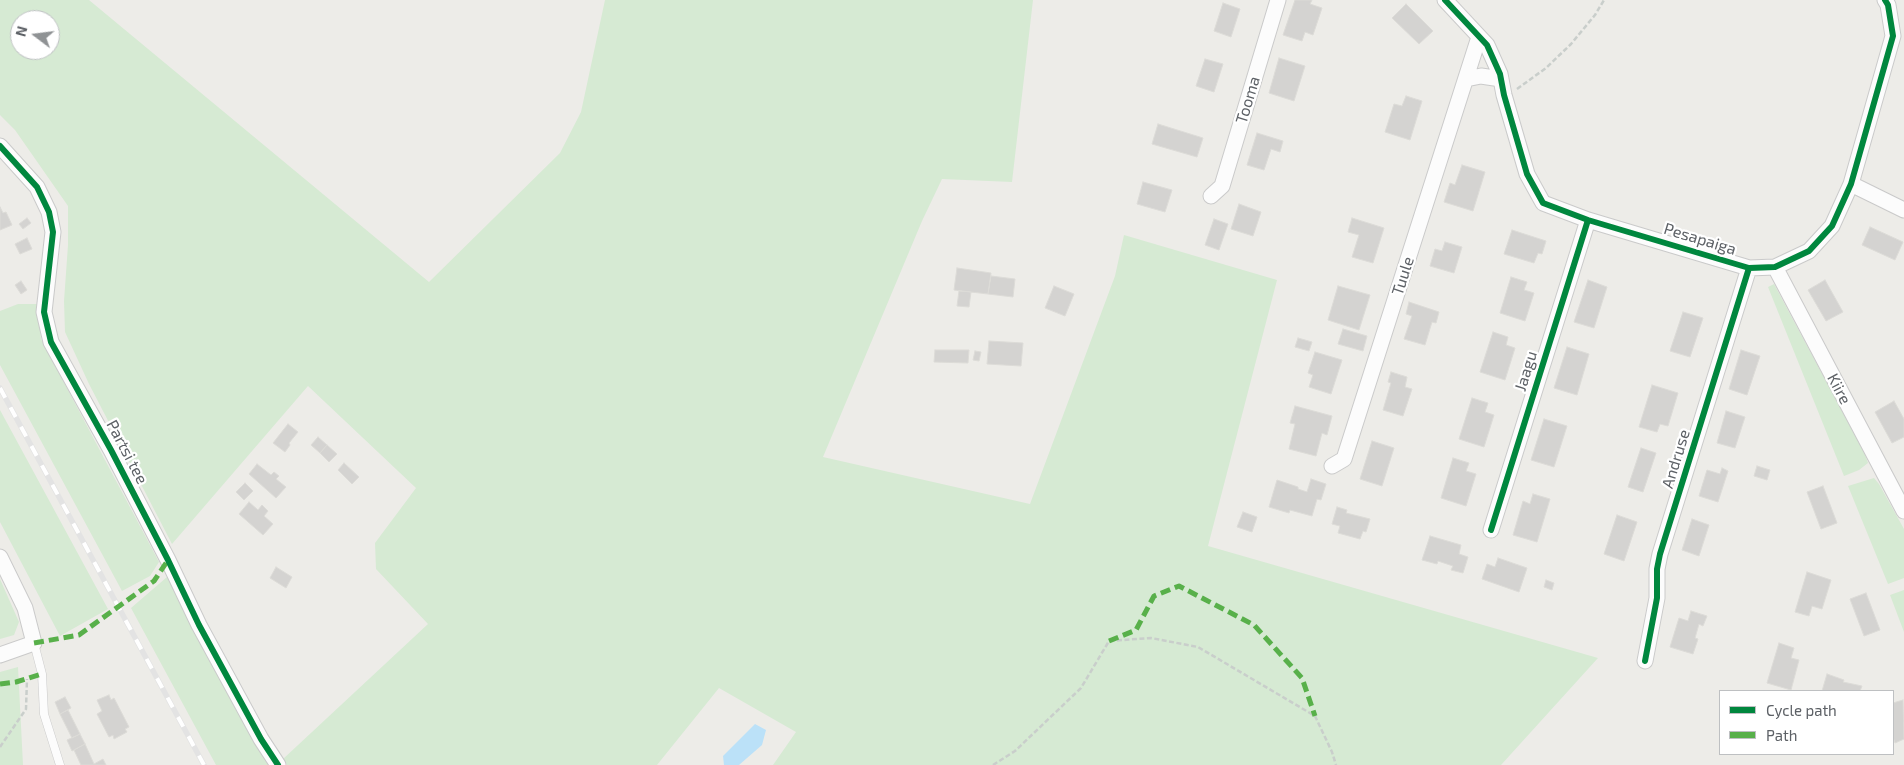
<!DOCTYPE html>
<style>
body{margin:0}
#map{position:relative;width:1904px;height:765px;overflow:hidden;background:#edece8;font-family:"Exo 2",sans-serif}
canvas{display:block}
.legend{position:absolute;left:1719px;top:690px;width:175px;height:65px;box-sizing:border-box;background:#fff;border:1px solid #bec0c2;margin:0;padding:6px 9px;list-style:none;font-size:15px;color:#5d6166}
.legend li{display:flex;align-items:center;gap:10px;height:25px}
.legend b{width:25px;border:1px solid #bec0c2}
.north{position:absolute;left:10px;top:10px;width:50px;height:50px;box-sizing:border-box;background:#fff;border:1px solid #bec0c2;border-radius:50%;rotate:285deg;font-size:14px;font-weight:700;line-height:20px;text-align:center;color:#5d6166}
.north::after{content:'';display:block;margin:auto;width:18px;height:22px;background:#8f9294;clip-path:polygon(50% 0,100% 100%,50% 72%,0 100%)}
</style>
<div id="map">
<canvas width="1904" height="765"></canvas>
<ul class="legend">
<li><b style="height:6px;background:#00873e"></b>Cycle path</li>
<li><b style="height:6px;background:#58b04a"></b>Path</li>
</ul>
<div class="north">N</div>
</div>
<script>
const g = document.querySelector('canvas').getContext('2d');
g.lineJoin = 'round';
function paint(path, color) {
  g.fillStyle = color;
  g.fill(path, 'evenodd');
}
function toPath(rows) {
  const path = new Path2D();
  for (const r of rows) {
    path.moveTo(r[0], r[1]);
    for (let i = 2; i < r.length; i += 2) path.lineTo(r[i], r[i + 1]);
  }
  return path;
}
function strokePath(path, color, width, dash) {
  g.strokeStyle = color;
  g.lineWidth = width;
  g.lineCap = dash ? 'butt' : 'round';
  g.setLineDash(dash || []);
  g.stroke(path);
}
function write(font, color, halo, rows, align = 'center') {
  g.font = font + ' "Exo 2",sans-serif';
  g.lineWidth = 4.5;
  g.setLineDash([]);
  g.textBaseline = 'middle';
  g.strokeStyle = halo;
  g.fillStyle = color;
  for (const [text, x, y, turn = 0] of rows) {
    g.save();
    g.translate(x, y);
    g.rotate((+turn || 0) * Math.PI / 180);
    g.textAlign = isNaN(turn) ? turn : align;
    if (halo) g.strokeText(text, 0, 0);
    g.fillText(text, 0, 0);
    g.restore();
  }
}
const green = toPath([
 [0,0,89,0,429,282,560,153,581,112,605,0,1033,0,1012,182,942,179,922,221,823,457,1030,504,1115,276,1124,235,1277,280,1208,546,1598,658,1501,765,773,765,796,732,719,688,657,765,287,765,283,759,428,624,376,569,375,543,416,488,308,386,172,544,89,384,65,332,64,301,68,245,68,206,15,130,0,115],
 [20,20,50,20,50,50,20,50],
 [1774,284,1865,454,1868,463,1859,470,1844,476,1768,287],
 [18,304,38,304,41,339,159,562,150,576,122,591,0,365,0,311],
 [0,410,108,609,60,636,0,522],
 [1874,478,1879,484,1904,529,1904,578,1888,584,1848,486],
 [167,577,272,765,216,765,131,608],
 [0,579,19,622,14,635,0,639],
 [1904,590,1904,632,1890,595],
 [18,667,23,765,0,765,0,672]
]);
const water = toPath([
 [755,724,766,730,762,745,739,765,724,765,723,756]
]);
const building = toPath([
 [1295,0,1312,0,1310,4,1322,8,1313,35,1305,32,1302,41,1283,35,1295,0],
 [1223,3,1240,9,1231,37,1214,31,1223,3],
 [1406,4,1433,31,1419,44,1392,18,1406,4],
 [1279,58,1305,66,1294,101,1269,93,1279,58],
 [1205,59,1223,64,1214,92,1196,86,1205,59],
 [1406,96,1422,101,1410,140,1385,132,1394,104,1402,106,1406,96],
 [1158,124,1203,138,1197,157,1152,144,1158,124],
 [1257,133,1283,141,1280,152,1271,149,1264,170,1247,165,1257,133],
 [1462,165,1485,172,1473,211,1444,202,1450,183,1455,185,1462,165],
 [1143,182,1172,190,1165,212,1137,204,1143,182],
 [1239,204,1261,212,1253,236,1231,229,1239,204],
 [0,207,3,213,6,212,12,225,0,230,0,207],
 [27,218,31,223,23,229,19,224,27,218],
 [1352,218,1384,228,1373,263,1352,257,1359,235,1348,232,1352,218],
 [1214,219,1228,224,1219,250,1205,245,1214,219],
 [1870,227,1903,242,1895,260,1862,245,1870,227],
 [1512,230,1546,241,1542,254,1538,253,1534,263,1504,254,1512,230],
 [27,238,32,249,20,254,15,244,27,238],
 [1445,242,1462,247,1454,273,1430,266,1435,249,1442,251,1445,242],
 [957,268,991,273,988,294,954,290,957,268],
 [991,276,1015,279,1013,297,988,294,991,276],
 [1511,277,1527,282,1524,290,1534,293,1525,321,1500,313,1511,277],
 [1588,280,1607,287,1594,328,1574,322,1588,280],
 [1825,280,1843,312,1826,321,1808,290,1825,280],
 [21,281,27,290,21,294,15,285,21,281],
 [1054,286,1074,294,1065,316,1045,308,1054,286],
 [1338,286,1370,295,1359,330,1328,320,1338,286],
 [959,291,971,292,969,307,957,306,959,291],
 [1409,302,1439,312,1436,323,1432,322,1425,345,1404,339,1412,316,1406,314,1409,302],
 [1683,312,1703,318,1690,357,1670,351,1683,312],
 [1343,329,1367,336,1363,351,1338,344,1343,329],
 [1493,332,1508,337,1506,345,1515,348,1505,380,1480,372,1493,332],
 [1298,338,1312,342,1309,351,1295,347,1298,338],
 [989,341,1023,343,1021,366,987,364,989,341],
 [1567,347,1589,354,1577,395,1554,388,1567,347],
 [935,350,969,350,968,363,934,362,935,350],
 [1741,350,1760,356,1747,395,1729,389,1741,350],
 [975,351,981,352,979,361,973,360,975,351],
 [1315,352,1342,360,1331,394,1309,387,1313,375,1308,373,1315,352],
 [1391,372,1407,377,1405,387,1412,389,1403,416,1383,410,1391,383,1388,382,1391,372],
 [1652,385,1678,393,1668,426,1660,424,1657,432,1639,427,1652,385],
 [1472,398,1488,403,1485,412,1494,415,1484,447,1459,439,1472,398],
 [1894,401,1904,419,1904,437,1892,443,1875,412,1894,401],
 [1295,406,1332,416,1327,435,1322,433,1316,456,1289,449,1295,424,1290,423,1295,406],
 [1726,411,1745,417,1735,448,1717,443,1726,411],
 [1544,419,1567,426,1554,467,1531,460,1544,419],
 [288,424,298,432,289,443,290,445,285,452,273,443,288,424],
 [318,437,327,445,320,453,311,445,318,437],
 [1372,441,1394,448,1382,486,1360,479,1372,441],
 [327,445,337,454,329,462,320,453,327,445],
 [1641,448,1656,453,1643,492,1628,487,1641,448],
 [1453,458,1469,463,1466,471,1476,474,1466,506,1441,498,1453,458],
 [344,463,359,477,352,484,338,470,344,463],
 [257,464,271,475,274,472,279,476,276,479,286,487,276,498,249,474,257,464],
 [1757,466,1770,470,1767,480,1754,476,1757,466],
 [1722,468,1728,471,1718,502,1699,496,1707,470,1720,474,1722,468],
 [1311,479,1326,484,1321,500,1317,499,1312,516,1290,510,1289,513,1269,507,1277,480,1298,487,1298,489,1307,492,1311,479],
 [245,483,253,491,244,500,236,492,245,483],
 [1823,486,1837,523,1821,529,1807,492,1823,486],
 [1533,494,1550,499,1537,542,1513,535,1523,501,1530,504,1533,494],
 [249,502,258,510,262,505,268,511,264,516,273,524,263,535,239,514,249,502],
 [1337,507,1347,510,1346,513,1370,519,1366,532,1363,531,1360,539,1338,533,1340,526,1332,524,1337,507],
 [1243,512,1257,517,1252,532,1237,527,1243,512],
 [1617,515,1637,522,1624,561,1604,554,1617,515],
 [1692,519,1709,525,1699,556,1682,550,1692,519],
 [1430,536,1461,545,1459,554,1468,557,1463,573,1451,570,1453,566,1438,561,1437,564,1422,560,1430,536],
 [1498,558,1527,568,1519,592,1482,579,1487,564,1495,567,1498,558],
 [276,567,292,577,286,588,270,578,276,567],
 [1807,572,1831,580,1822,609,1812,606,1809,616,1795,612,1807,572],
 [1546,580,1554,583,1552,590,1544,587,1546,580],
 [1866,593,1880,630,1864,636,1850,599,1866,593],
 [1691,611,1707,616,1703,626,1699,624,1695,638,1698,639,1693,654,1670,647,1679,618,1688,621,1691,611],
 [1779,643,1794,648,1791,658,1799,660,1791,690,1767,683,1779,643],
 [1827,674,1844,680,1843,682,1862,686,1860,691,1822,691,1827,674],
 [109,695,111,700,114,698,129,727,125,729,127,732,114,739,113,735,109,737,97,714,102,711,97,700,109,695],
 [65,697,71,708,60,714,55,702,65,697],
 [1903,700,1904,739,1895,743,1893,737,1893,703,1903,700],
 [68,710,80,734,72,738,60,714,68,710],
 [80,734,85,744,72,751,67,740,80,734],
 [85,744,94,764,103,759,106,765,81,765,74,750,85,744]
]);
const path = toPath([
 [1517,89,1546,68,1571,44,1595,15,1604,0],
 [0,747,26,709,27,679],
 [993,765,1015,751,1081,688,1109,641,1151,638,1198,647,1315,716,1332,752,1336,765]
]);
const service = toPath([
 [34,643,42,674,44,714,60,765]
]);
const minor = toPath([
 [1445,0,1487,45,1500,74,1504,95,1527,174,1543,203,1588,220,1749,268,1775,267,1809,251,1832,226,1851,184,1893,36,1888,5,1885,0],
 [1466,79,1481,76,1501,79],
 [0,146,37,187,49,212,53,232,44,312,51,342,111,450,168,560,199,625,261,739,278,765],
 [1851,184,1904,210],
 [1211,196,1222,186,1278,0],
 [1775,267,1904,511],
 [1332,466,1344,459,1479,37],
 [1491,530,1588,220],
 [0,557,25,608,34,643,0,655],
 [1645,661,1657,598,1657,569,1660,554,1749,268]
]);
const rail = toPath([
 [0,388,204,765]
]);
const quiet = toPath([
 [1109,641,1136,630,1154,596,1179,586,1254,625,1302,678,1315,716],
 [34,643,79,635,154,581,168,560],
 [0,684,16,682,42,674]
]);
const cycleway = toPath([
 [1445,0,1487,45,1500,74,1504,95,1527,174,1543,203,1588,220,1749,268,1775,267,1809,251,1832,226,1851,184,1893,36,1888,5,1885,0],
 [0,146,37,187,49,212,53,232,44,312,51,342,111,450,168,560,199,625,261,739,278,765],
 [1491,530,1588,220],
 [1645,661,1657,598,1657,569,1660,554,1749,268]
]);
const streetNames = [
 ["Tooma",1248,100,-73],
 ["Pesapaiga",1700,239,17],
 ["Tuule",1403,276,-72],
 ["Jaagu",1526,371,-73],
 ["Kiire",1839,389,62],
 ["Partsi tee",127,452,62],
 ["Andruse",1676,459,-73]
];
paint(green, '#d6ead3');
paint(water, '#bbe1f8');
paint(building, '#d4d3d1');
strokePath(building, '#dcdbd7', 1);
strokePath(service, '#cacaca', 9);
strokePath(minor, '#cacaca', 17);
strokePath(path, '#c9cecb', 2.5, [5, 2.5]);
strokePath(service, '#fcfcfc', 8);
strokePath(minor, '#fcfcfc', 15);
strokePath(rail, '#e3e3e3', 5.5);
strokePath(rail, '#fff', 4, [11]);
strokePath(quiet, '#58b04a', 5, [10, 5]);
strokePath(cycleway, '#00873e', 6);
write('16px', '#5d6166', '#fff', streetNames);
</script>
